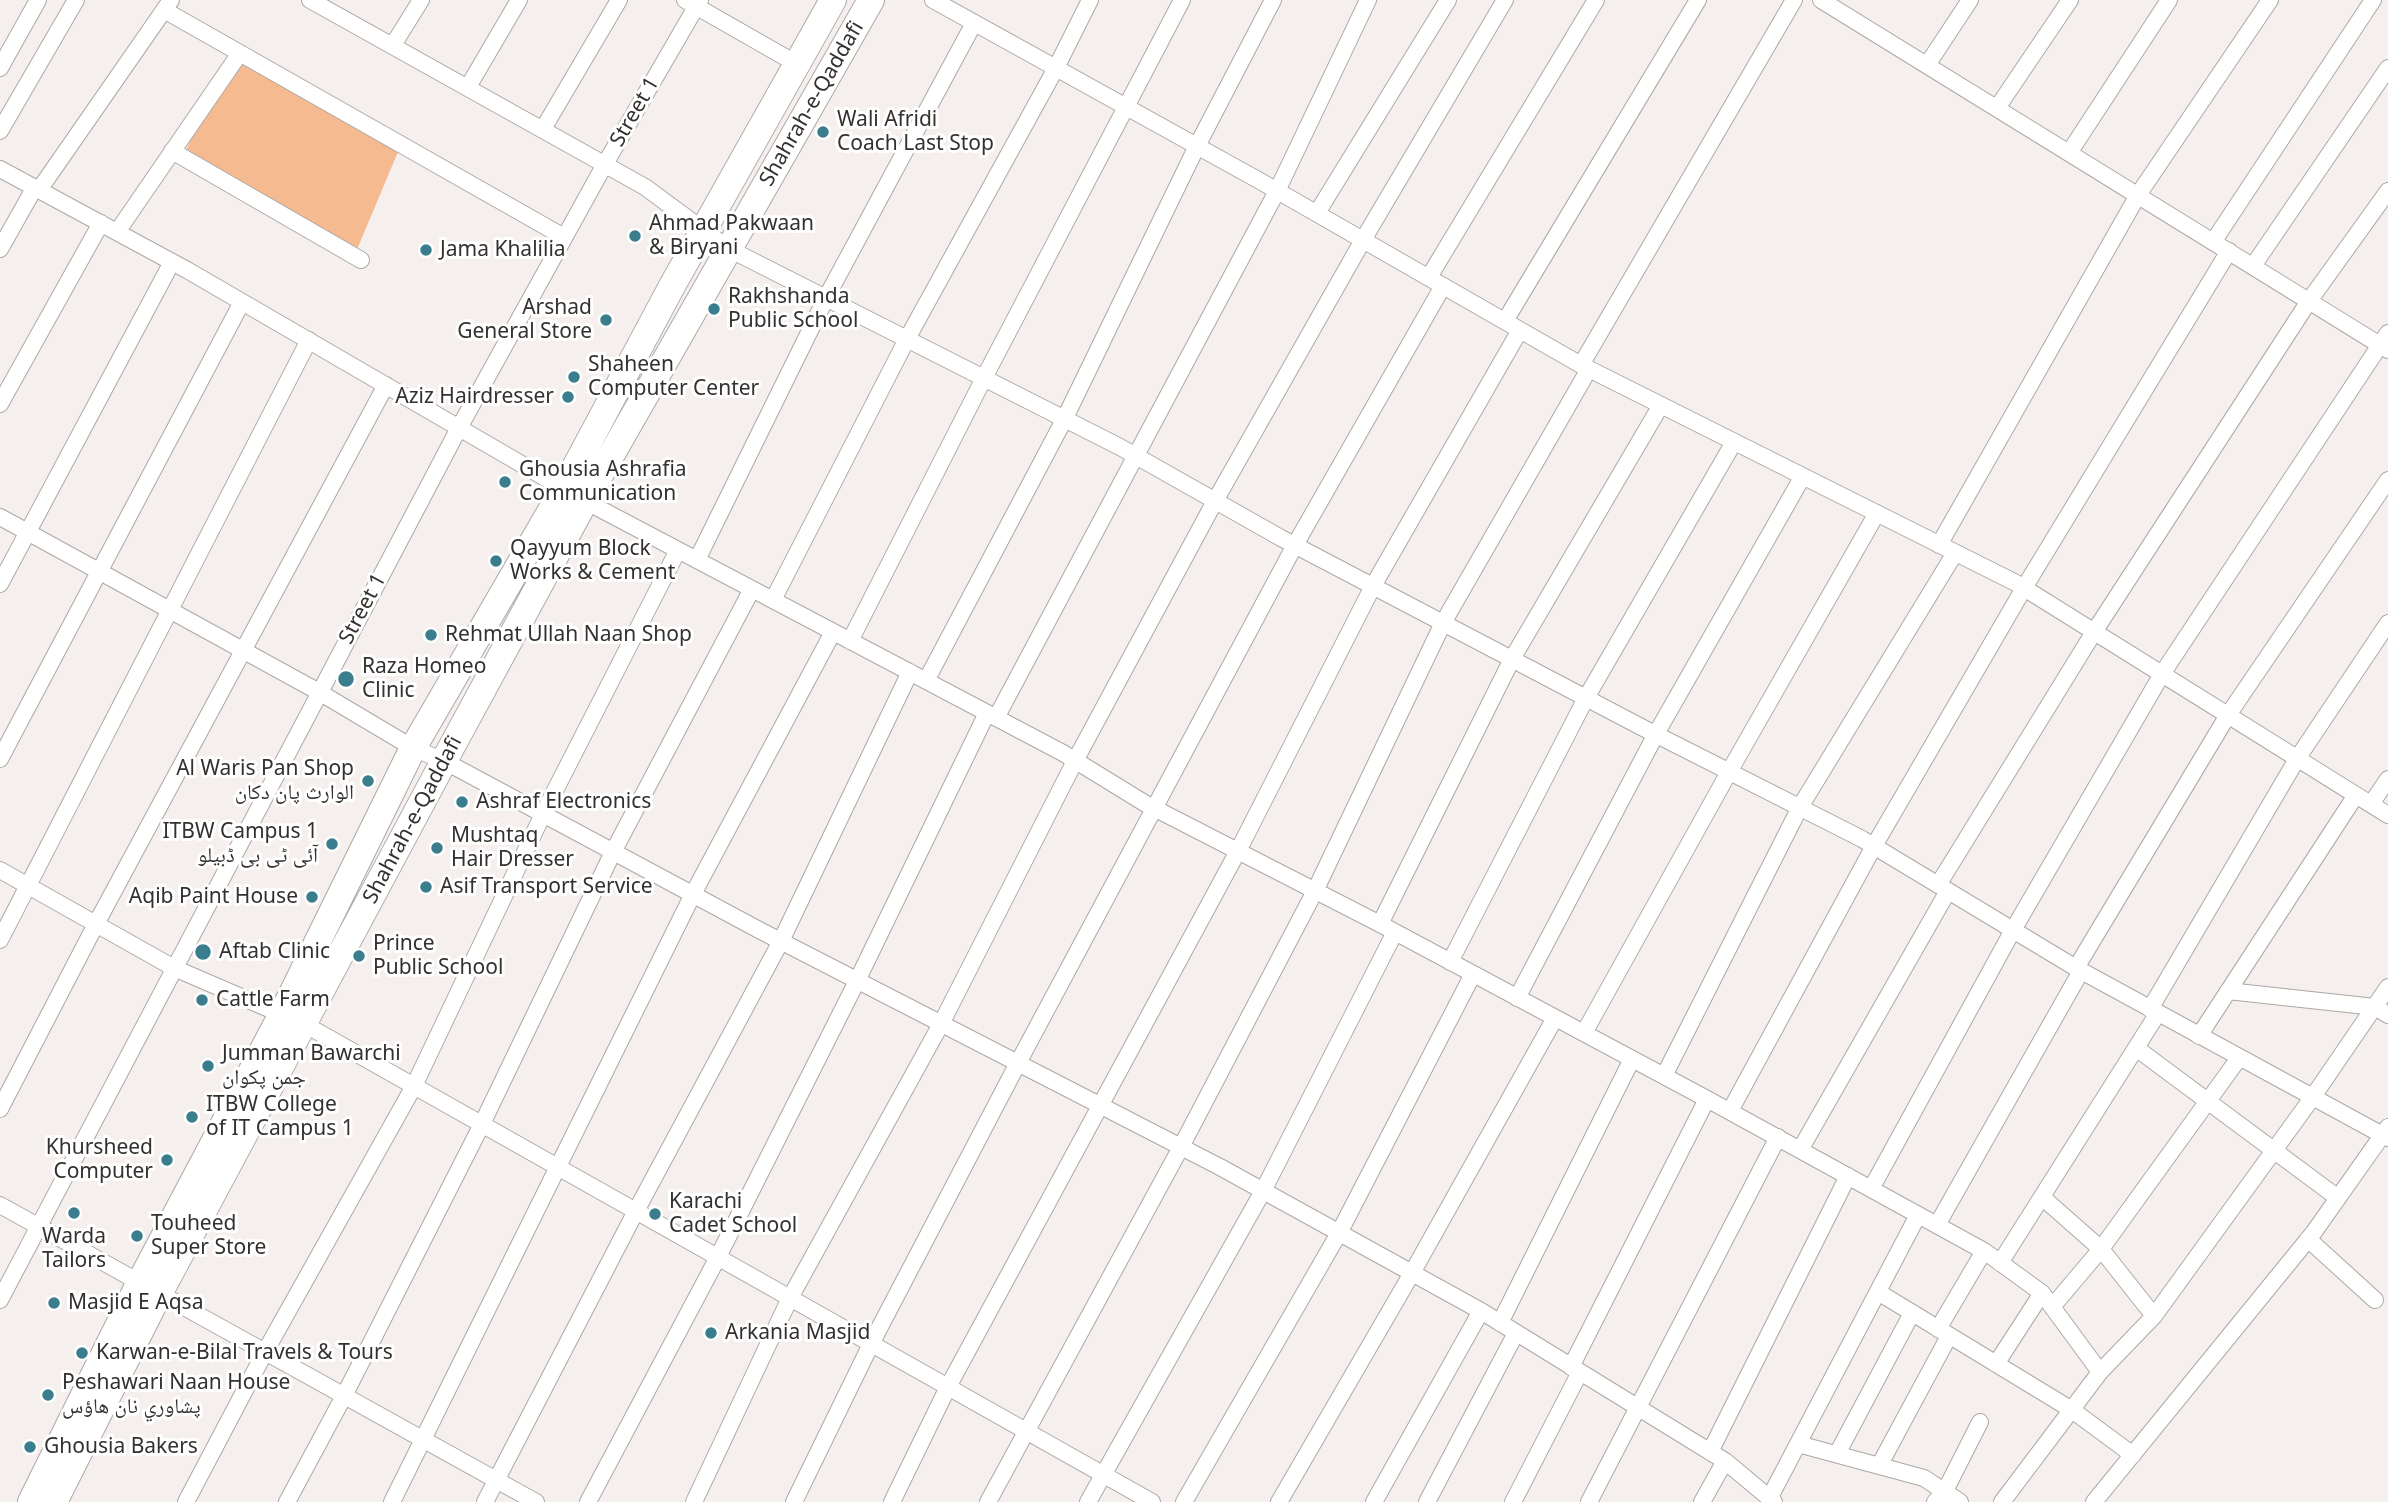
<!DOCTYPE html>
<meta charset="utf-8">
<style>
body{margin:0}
canvas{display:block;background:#f5f0ed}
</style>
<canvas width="2388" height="1502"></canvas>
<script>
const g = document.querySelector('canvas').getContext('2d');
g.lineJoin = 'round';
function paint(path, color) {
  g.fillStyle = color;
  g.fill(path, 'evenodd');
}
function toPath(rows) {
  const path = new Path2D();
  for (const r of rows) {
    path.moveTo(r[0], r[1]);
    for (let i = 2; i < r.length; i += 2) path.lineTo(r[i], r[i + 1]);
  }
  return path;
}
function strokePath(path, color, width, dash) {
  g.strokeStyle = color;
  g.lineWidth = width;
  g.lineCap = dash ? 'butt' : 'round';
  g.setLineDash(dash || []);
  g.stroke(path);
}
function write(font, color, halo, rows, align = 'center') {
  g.font = font + ' "Noto Sans","Noto Naskh Arabic",sans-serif';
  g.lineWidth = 6;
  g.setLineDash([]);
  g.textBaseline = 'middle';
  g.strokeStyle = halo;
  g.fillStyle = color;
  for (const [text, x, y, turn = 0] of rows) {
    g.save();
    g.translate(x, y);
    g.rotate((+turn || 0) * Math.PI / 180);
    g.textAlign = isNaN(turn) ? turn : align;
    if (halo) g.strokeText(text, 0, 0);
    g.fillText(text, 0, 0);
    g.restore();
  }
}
const green = toPath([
 [229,56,400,147,353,259,183,157]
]);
const minor = toPath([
 [310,0,645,187,729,249,1120,447,1281,538,1647,730,1862,839,2076,968,2388,1138],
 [685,0,797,64],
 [933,0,1260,181,1581,365,2016,583,2388,815],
 [1821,0,2388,350],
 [164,10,564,237],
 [393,45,421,0],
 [1927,65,1970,0],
 [0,68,38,0],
 [468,87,519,0],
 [1997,108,2070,0],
 [543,129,619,0],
 [0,131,76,0],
 [172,151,361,260],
 [2069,153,2169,0],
 [0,169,187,270,585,501,1063,753,1146,804,1380,924,1707,1099,1984,1251,2042,1293,2100,1372],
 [39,190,171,0],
 [1317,213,1448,0],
 [117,232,240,53],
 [2213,242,2373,0],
 [0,249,35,187],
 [2253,266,2388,68],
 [1429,277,1596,0],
 [1505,321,1698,0],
 [1581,365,1794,0],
 [0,404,101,223],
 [0,517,319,692,413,748,444,761,761,931,1220,1167,1481,1311,1725,1461,1774,1502],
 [1939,545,2138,195,2270,0],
 [697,560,826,298,974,23],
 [0,584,172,262],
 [773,600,907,339,1056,68,1090,0],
 [850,641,984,378,1182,0],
 [926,681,1065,418,1197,146,1273,0],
 [996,718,1277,191,1368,0],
 [0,759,242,302],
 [2371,804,2388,779],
 [0,870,174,968,304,1024,1152,1502],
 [1938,885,2094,632,2309,301,2388,191],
 [1380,924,1512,659,1661,405],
 [0,940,309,340],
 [1450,962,1586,698,1734,442],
 [2076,968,2228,715,2388,480],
 [2228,991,2375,1007,2388,1015],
 [1517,998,1656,734,1803,476],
 [2150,1009,2297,759,2388,623],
 [1584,1033,1729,772,1877,513],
 [2199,1036,2356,795],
 [2136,1048,2338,1198],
 [1664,1076,1800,807,1955,553],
 [0,1109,96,924,386,385],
 [1730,1111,1874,846,2024,588,2229,251],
 [1800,1150,1948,891],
 [1871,1189,2013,930,2162,674,2388,333],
 [2042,1197,2101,1249,2154,1316],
 [0,1205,536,1502],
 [1937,1225,2081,971],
 [2308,1239,2375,1300],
 [2000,1263,2158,1013],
 [1878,1292,2072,1410,2133,1455],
 [0,1300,459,428,605,164,700,0],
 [2052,1307,2101,1249,2239,1058],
 [1500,1323,1632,1059],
 [1938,1329,1984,1251],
 [1996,1364,2042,1293],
 [1571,1367,1707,1099],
 [1798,1444,1924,1478,1960,1502],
 [1710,1452,1848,1176],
 [1837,1454,1912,1313],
 [1879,1466,1949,1336],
 [1770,1497,1918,1215],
 [186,1502,265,1352,414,1086,543,814,678,550],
 [287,1502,344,1396,482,1124,613,852,752,589],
 [392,1502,693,894,833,632],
 [485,1502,636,1211,781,941,910,672],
 [588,1502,718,1257,857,981,987,713],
 [694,1502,790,1298,941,1024,1075,761,1215,501,1363,240,1505,0],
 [794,1502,871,1344,1018,1063,1295,545,1443,286],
 [892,1502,948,1387,1238,851,1373,586,1520,330],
 [988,1502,1181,1147,1315,891,1443,623,1589,369],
 [1088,1502,1263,1191,1395,932],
 [1184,1502,1339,1233,1473,974],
 [1279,1502,1412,1273,1555,1018],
 [1374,1502,1481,1311],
 [1427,1502,1516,1333],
 [1513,1502,1580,1372],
 [1589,1502,1778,1137],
 [1702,1502,1725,1461],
 [1935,1502,1945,1491,1980,1422],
 [2002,1502,2100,1372,2154,1316,2312,1098,2388,987],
 [2094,1502,2314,1232,2388,1127]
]);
const primary = toPath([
 [31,1502,139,1284,282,1014,413,748,564,488,672,286,833,0],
 [54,1502,159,1294,444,761,585,501,871,0]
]);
const markers = [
 [823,132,7,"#3a7d8d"],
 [635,236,7,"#3a7d8d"],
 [426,250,7,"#3a7d8d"],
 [714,309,7,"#3a7d8d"],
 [606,320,7,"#3a7d8d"],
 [574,377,7,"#3a7d8d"],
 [568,397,7,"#3a7d8d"],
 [505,482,7,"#3a7d8d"],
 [496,561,7,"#3a7d8d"],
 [431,635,7,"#3a7d8d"],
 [346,679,9,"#3a7d8d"],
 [368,781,7,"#3a7d8d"],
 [462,802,7,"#3a7d8d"],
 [332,844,7,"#3a7d8d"],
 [437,848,7,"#3a7d8d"],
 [426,887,7,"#3a7d8d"],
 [312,897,7,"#3a7d8d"],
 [203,952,9,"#3a7d8d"],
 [359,956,7,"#3a7d8d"],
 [202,1000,7,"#3a7d8d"],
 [208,1066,7,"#3a7d8d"],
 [192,1117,7,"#3a7d8d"],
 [167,1160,7,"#3a7d8d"],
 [74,1213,7,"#3a7d8d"],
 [655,1214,7,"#3a7d8d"],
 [137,1236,7,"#3a7d8d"],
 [54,1303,7,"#3a7d8d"],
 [711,1333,7,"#3a7d8d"],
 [82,1353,7,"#3a7d8d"],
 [48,1395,7,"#3a7d8d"],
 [30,1447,7,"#3a7d8d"]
];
const streetNames = [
 ["Shahrah-e-Qaddafi",812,104,-60],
 ["Street 1",635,112,-60],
 ["Street 1",363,609,-62],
 ["Shahrah-e-Qaddafi",413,820,-62]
];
const poiNames = [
 ["Wali Afridi",837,120],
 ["Coach Last Stop",837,144],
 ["Ahmad Pakwaan",649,224],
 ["& Biryani",649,248],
 ["Jama Khalilia",440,250],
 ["Rakhshanda",728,297],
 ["Public School",728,321],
 ["Arshad",592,308,"right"],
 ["General Store",592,332,"right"],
 ["Shaheen",588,365],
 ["Computer Center",588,389],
 ["Aziz Hairdresser",554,397,"right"],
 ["Ghousia Ashrafia",519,470],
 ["Communication",519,494],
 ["Qayyum Block",510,549],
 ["Works & Cement",510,573],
 ["Rehmat Ullah Naan Shop",445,635],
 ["Raza Homeo",362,667],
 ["Clinic",362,691],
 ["Al Waris Pan Shop",354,769,"right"],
 ["الوارث پان دکان",354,793,"right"],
 ["Ashraf Electronics",476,802],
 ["ITBW Campus 1",318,832,"right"],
 ["آئی ٹی بی ڈبیلو",318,856,"right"],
 ["Mushtaq",451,836],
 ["Hair Dresser",451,860],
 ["Asif Transport Service",440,887],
 ["Aqib Paint House",298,897,"right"],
 ["Prince",373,944],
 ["Public School",373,968],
 ["Aftab Clinic",219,952],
 ["Cattle Farm",216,1000],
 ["Jumman Bawarchi",222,1054],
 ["جمن پکوان",222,1078],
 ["ITBW College",206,1105],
 ["of IT Campus 1",206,1129],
 ["Khursheed",153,1148,"right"],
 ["Computer",153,1172,"right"],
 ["Karachi",669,1202],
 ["Cadet School",669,1226],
 ["Touheed",151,1224],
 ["Super Store",151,1248],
 ["Warda",74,1237,"center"],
 ["Tailors",74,1261,"center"],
 ["Masjid E Aqsa",68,1303],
 ["Arkania Masjid",725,1333],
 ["Karwan-e-Bilal Travels & Tours",96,1353],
 ["Peshawari Naan House",62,1383],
 ["پشاوري نان ھاؤس",62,1407],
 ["Ghousia Bakers",44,1447]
];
paint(green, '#f6ba90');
strokePath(minor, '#ada8a5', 18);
strokePath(primary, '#ada8a5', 28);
strokePath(minor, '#fff', 16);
strokePath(primary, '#fff', 26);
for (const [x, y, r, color] of markers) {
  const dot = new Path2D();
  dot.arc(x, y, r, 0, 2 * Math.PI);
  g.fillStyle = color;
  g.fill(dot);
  strokePath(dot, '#fff', 2.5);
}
write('21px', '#33312f', '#fff', streetNames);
write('21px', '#33312f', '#fff', poiNames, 'left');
</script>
